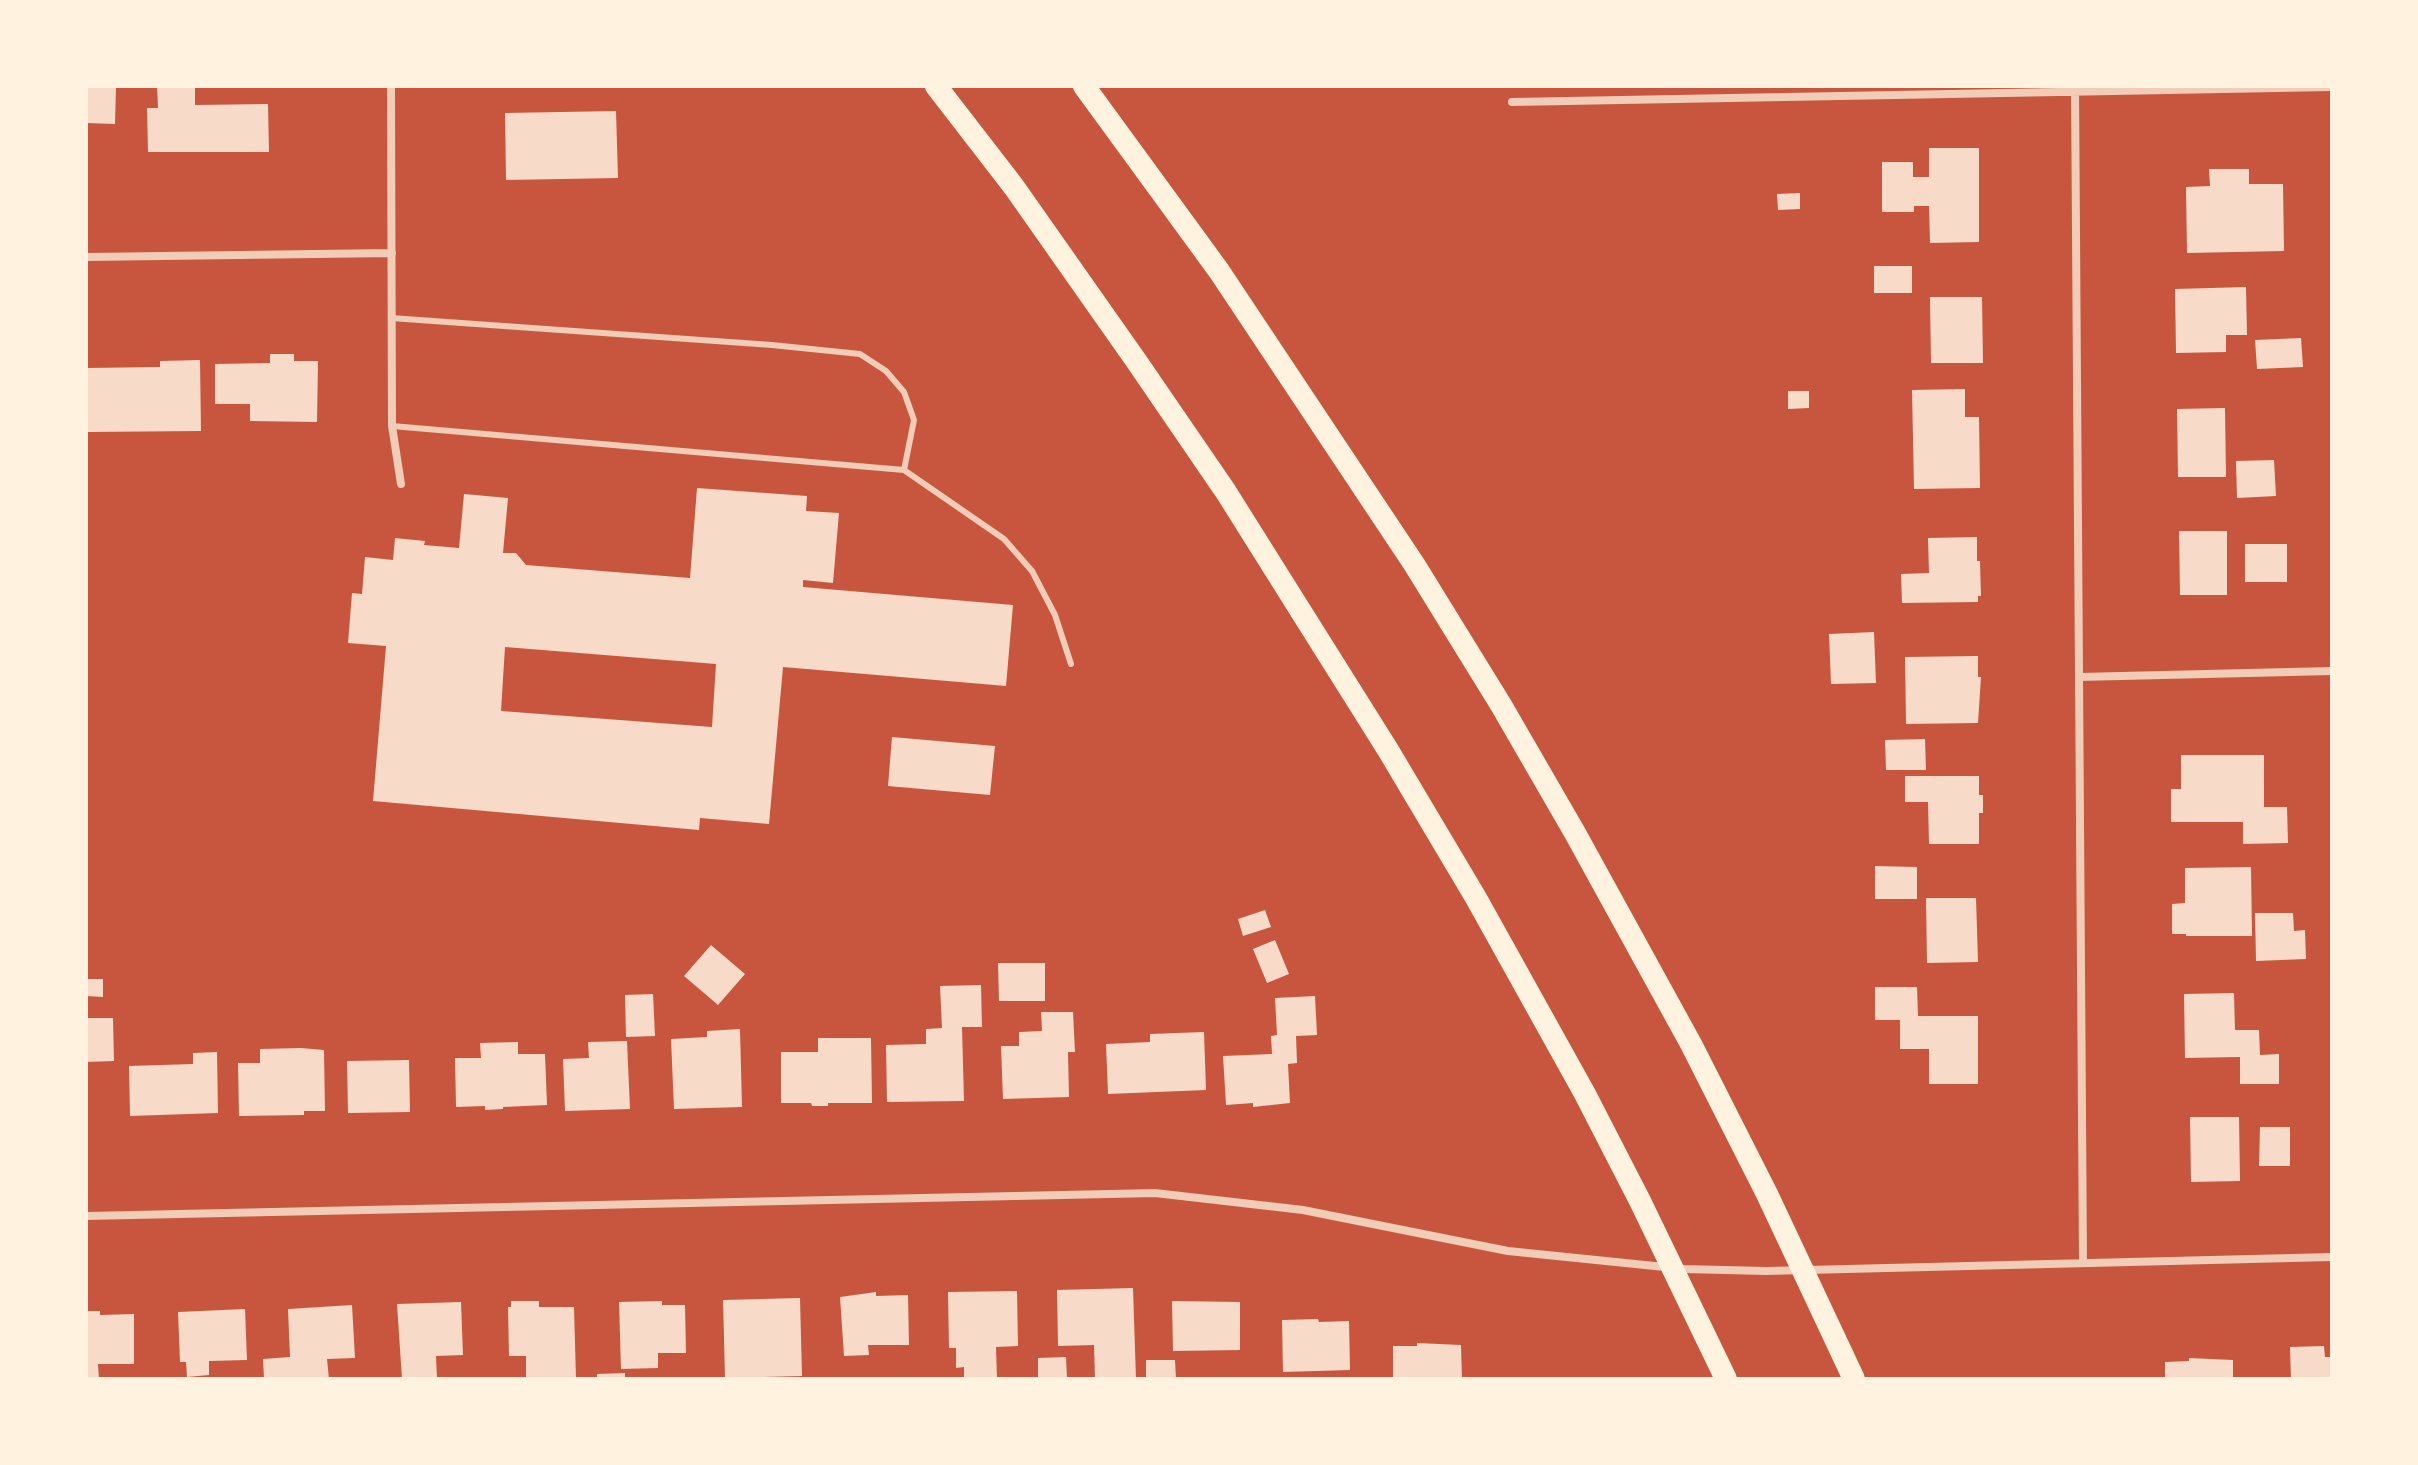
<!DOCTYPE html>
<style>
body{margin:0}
#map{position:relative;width:2418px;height:1465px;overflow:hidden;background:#c8553d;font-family:"Times New Roman",serif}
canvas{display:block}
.frame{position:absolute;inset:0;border:88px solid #fff3e0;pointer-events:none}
</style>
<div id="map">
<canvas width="2418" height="1465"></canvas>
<div class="frame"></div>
</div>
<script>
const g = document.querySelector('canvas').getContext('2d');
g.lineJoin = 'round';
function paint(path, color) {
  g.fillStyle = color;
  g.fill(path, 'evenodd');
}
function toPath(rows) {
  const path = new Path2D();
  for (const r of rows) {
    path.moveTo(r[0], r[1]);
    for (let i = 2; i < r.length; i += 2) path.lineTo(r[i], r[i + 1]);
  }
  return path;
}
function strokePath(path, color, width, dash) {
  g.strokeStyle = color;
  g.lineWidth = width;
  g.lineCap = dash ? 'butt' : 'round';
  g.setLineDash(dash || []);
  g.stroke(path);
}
const building = toPath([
 [86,86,116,86,115,124,86,123],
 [157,86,195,86,195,105,268,104,269,152,148,152,147,108,158,108],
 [616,111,618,178,506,180,505,113],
 [1929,148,1979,148,1979,242,1930,243,1929,206,1914,206,1914,212,1882,212,1882,162,1913,162,1913,177,1929,177],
 [2209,169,2249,169,2249,184,2283,184,2284,251,2187,253,2186,187,2210,186],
 [1800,193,1800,209,1778,210,1777,194],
 [1874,266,1912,266,1912,293,1874,293],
 [2246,287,2247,335,2226,335,2226,352,2176,353,2175,289],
 [1930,297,1982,297,1983,363,1931,363],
 [2301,338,2303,367,2257,369,2255,340],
 [270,354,294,354,294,361,318,361,317,422,250,421,250,404,215,404,215,364,270,363],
 [200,360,201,431,86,432,86,368,160,367,160,361],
 [1965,389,1965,417,1979,417,1980,488,1914,489,1912,390],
 [1788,391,1809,391,1809,408,1788,409],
 [2225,408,2226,477,2178,477,2177,409],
 [2274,460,2276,496,2237,498,2236,461],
 [697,488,807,496,806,511,839,513,833,583,803,580,803,587,1013,605,1006,686,783,667,769,824,700,818,699,830,373,801,386,646,348,643,352,593,362,594,365,557,393,560,395,538,425,541,424,545,459,548,464,494,508,498,503,553,516,553,526,565,690,578],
 [505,647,716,664,712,727,501,711],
 [2179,531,2227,531,2227,595,2180,595],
 [1977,537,1977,561,1980,561,1981,596,1978,596,1978,602,1902,603,1901,574,1929,573,1928,538],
 [2245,544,2287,544,2287,582,2245,582],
 [1874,632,1876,683,1831,684,1829,634],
 [1978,656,1978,677,1981,677,1978,723,1906,724,1905,657],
 [892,737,995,746,990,795,888,786],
 [1925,739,1926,770,1886,770,1885,740],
 [2181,755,2264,755,2264,807,2287,807,2288,843,2243,844,2243,822,2171,822,2171,789,2181,789],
 [1905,776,1979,776,1979,795,1983,795,1983,813,1979,813,1979,844,1929,844,1928,802,1905,802],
 [1875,866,1917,867,1917,899,1875,899],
 [2251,867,2252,936,2186,936,2186,934,2172,934,2172,904,2185,903,2185,868],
 [1926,898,1976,898,1978,962,1927,963],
 [1265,910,1271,927,1243,936,1238,919],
 [2255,913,2293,913,2294,931,2305,930,2306,959,2256,961],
 [1275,940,1289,974,1267,983,1253,949],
 [711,945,745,974,718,1005,684,976],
 [998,963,1045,963,1045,1001,999,1001],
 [86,979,103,979,103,997,86,996],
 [981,985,982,1027,962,1027,964,1101,887,1102,886,1045,926,1044,926,1029,942,1028,940,986],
 [1875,987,1917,987,1918,1016,1978,1016,1978,1084,1929,1084,1929,1049,1900,1049,1900,1020,1875,1020],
 [2234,993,2235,1030,2259,1030,2260,1055,2279,1054,2279,1084,2240,1084,2240,1057,2185,1058,2184,994],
 [653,994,655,1036,626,1037,625,995],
 [1315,996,1317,1035,1296,1036,1297,1063,1288,1064,1290,1103,1253,1107,1253,1103,1226,1105,1223,1056,1272,1054,1271,1036,1277,1035,1275,998],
 [1041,1012,1073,1012,1075,1052,1068,1052,1069,1097,1003,1099,1001,1046,1019,1046,1019,1032,1042,1031],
 [86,1018,113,1018,114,1061,86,1062],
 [740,1029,742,1107,674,1109,671,1039,707,1037,707,1031],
 [1204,1032,1206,1090,1108,1094,1106,1044,1150,1042,1150,1034],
 [818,1038,871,1038,872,1103,828,1103,828,1106,812,1106,811,1103,781,1103,781,1052,818,1052],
 [627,1041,630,1109,565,1111,563,1059,589,1058,588,1042],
 [518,1042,518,1054,545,1054,547,1105,503,1107,503,1109,485,1110,485,1106,456,1107,455,1058,481,1058,480,1043],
 [301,1048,324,1050,325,1111,304,1111,304,1115,239,1116,238,1063,260,1063,260,1049],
 [217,1052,218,1113,130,1116,129,1066,193,1064,193,1053],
 [409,1060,410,1112,348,1113,347,1061],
 [2190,1117,2239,1117,2240,1181,2191,1182],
 [2260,1127,2290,1127,2290,1166,2259,1166],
 [1133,1288,1136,1379,1095,1379,1094,1345,1058,1346,1057,1290],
 [1017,1291,1018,1346,996,1347,997,1379,964,1379,964,1367,956,1368,956,1348,949,1348,948,1292],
 [876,1292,876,1296,908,1295,909,1345,868,1345,869,1355,844,1356,840,1297],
 [800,1298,802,1376,725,1378,723,1300],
 [511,1301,539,1301,539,1307,574,1307,576,1379,526,1379,526,1356,509,1356,508,1307,511,1307],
 [662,1301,662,1305,685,1305,686,1353,658,1353,658,1368,621,1369,619,1302],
 [1172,1301,1240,1302,1240,1350,1173,1351],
 [461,1302,463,1355,436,1356,437,1379,402,1379,397,1304],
 [352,1305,355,1358,327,1359,329,1379,264,1379,263,1359,290,1357,288,1309],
 [245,1309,247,1360,209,1361,209,1375,187,1377,186,1362,180,1362,178,1312],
 [86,1311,100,1311,100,1315,134,1314,134,1364,98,1364,99,1379,86,1379],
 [1318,1319,1319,1322,1349,1321,1350,1370,1283,1372,1282,1320],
 [1417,1343,1461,1345,1462,1379,1393,1379,1393,1346,1417,1346],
 [2324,1346,2325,1357,2332,1357,2332,1379,2291,1379,2290,1347],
 [1066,1357,1067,1379,1038,1379,1038,1358],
 [2189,1358,2233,1360,2233,1379,2165,1379,2165,1362,2189,1361],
 [1146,1360,1175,1360,1176,1379,1146,1379],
 [625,1373,625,1379,597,1379,597,1374]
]);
const service = toPath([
 [391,318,772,345,860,354,886,371,904,392,914,420,904,470],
 [392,426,904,470,1004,539,1032,571,1055,615,1071,664]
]);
const minor = toPath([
 [391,86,392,426,401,484],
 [2075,86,2083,1263],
 [1512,102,2332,87],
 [86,257,392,253],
 [2079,677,2332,671],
 [86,1216,1155,1193,1303,1210,1508,1251,1684,1269,1766,1271,2332,1257]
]);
const trunk = toPath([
 [936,86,1014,187,1137,362,1226,492,1388,750,1476,898,1585,1094,1640,1201,1726,1379],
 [1084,86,1219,271,1414,564,1501,705,1575,833,1691,1044,1767,1194,1854,1379]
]);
paint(building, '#f7dbc8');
strokePath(service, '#f1ccb7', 6);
strokePath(minor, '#f1ccb7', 8);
strokePath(trunk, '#fff3e0', 22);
</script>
